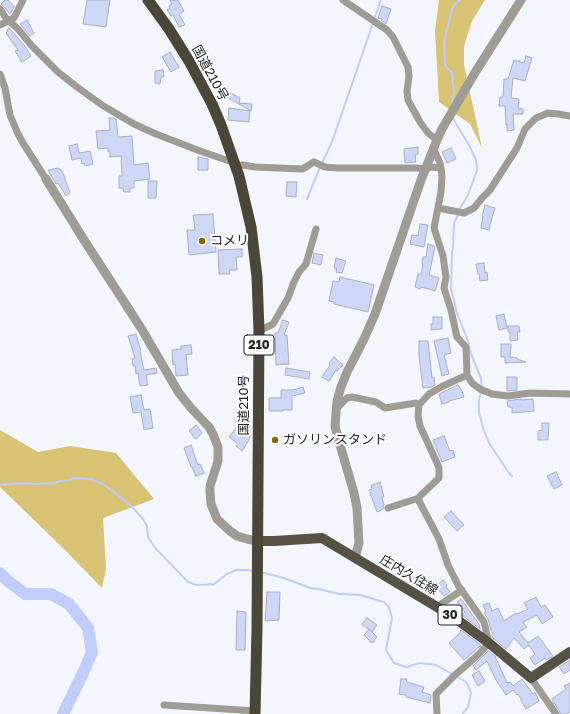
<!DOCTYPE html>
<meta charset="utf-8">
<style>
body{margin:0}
canvas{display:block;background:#f4f6fd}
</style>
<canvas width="570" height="714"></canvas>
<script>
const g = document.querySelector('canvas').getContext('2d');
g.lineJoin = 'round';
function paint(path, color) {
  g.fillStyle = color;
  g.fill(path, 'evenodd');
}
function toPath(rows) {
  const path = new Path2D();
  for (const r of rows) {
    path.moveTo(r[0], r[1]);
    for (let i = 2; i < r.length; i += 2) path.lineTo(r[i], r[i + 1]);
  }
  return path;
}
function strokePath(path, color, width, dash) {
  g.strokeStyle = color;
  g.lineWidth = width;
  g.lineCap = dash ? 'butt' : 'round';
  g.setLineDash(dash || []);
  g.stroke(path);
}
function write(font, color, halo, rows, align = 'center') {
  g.font = font + ' "Golos Text","Noto Sans JP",sans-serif';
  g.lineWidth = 4;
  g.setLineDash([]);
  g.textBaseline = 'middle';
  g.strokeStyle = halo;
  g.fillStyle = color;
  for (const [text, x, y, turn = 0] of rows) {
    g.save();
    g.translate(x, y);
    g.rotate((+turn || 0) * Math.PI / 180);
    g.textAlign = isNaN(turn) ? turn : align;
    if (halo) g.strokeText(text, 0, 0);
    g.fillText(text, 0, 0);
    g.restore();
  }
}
const green = toPath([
 [439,0,485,0,472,21,464,46,464,65,482,148,470,124,439,102,435,31],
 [0,430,38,452,70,446,116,453,154,499,103,518,106,569,102,588,67,552,0,487]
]);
const stream = toPath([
 [374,19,381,0],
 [452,104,454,92,452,73,447,68,445,64,444,42,452,9,454,5,460,0],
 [452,117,470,147,476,160,477,170,468,195,459,210],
 [322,163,332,142,373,23],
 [307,199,320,167],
 [458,215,454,223,453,248,452,252,451,289,457,313,468,341,471,354,481,378,482,388,479,400,479,412,483,428,489,443,509,473,512,476],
 [0,485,25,483,35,484,55,483,60,481,70,480,72,478,91,479,103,484,118,495,132,507,143,519,147,526,148,537,156,549,188,582,197,585,214,584,227,574,236,570,249,570,254,571],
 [260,572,284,578,310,588,318,589,340,594,360,595,384,602,389,607,392,618,386,650,394,663,406,667,420,663,436,665,452,674],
 [456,676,467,683,471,693,468,707,464,712,463,714]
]);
const river = toPath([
 [0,573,8,581,25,594,51,594,69,604,88,628,92,652,85,669,63,714]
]);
const building = toPath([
 [5,0,8,0,14,7,10,14,1,4,5,0],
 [87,0,110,0,106,27,83,24,87,0],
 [170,0,178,0,184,11,179,14,185,25,179,27,173,15,171,16,167,10,170,8,169,6,172,4,170,0],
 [382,6,391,9,386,24,381,20,382,19,378,18,382,6],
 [27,20,34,33,30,36,20,24,27,20],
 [9,28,24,45,31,56,22,62,15,51,18,50,6,33,8,31,7,30,9,28],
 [170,52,179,67,171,72,162,57,170,52],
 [526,56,532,58,525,81,513,78,511,98,519,99,518,108,523,109,523,114,513,114,514,130,507,131,507,124,506,125,505,106,499,106,500,97,503,97,504,79,508,79,514,60,524,63,526,56],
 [163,70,164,77,161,77,160,84,155,83,155,71,163,70],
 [225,90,240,98,239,103,252,104,251,111,223,95,225,90],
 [229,108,250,111,249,122,228,120,229,108],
 [109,118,114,118,116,119,118,137,132,136,134,165,148,163,150,179,134,181,134,188,130,188,130,192,124,192,123,188,119,188,119,176,122,176,121,156,110,157,110,152,108,152,108,148,98,149,96,131,110,130,109,118],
 [77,144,79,153,90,151,93,164,85,166,84,163,82,164,81,158,72,160,69,146,77,144],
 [418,147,418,154,415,155,416,162,405,163,404,149,418,147],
 [451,148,456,159,447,163,442,152,451,148],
 [198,157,208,159,208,170,198,170,198,157],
 [58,168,60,169,63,173,70,193,66,196,58,183,56,184,48,170,58,168],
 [148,181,157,181,156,198,148,198,148,181],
 [287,182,297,182,296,197,286,196,287,182],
 [485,205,495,208,490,225,489,230,481,228,483,216,482,216,485,205],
 [213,214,216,252,189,255,187,230,195,230,193,215,213,214],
 [420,224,428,225,424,247,410,244,412,235,418,236,420,224],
 [428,244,434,246,435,247,429,275,439,278,435,291,421,287,420,289,415,287,418,274,421,274,423,264,422,264,423,257,426,257,428,244],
 [242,249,242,257,236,257,237,270,229,270,230,274,219,274,218,250,242,249],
 [314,253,323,255,321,265,312,263,314,253],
 [336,258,346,261,342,273,336,272,337,269,334,268,336,258],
 [484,263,485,273,487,272,488,280,480,281,479,274,478,274,476,264,484,263],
 [340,277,374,285,368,312,334,304,334,302,329,301,333,281,339,282,340,277],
 [504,314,507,328,499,330,496,316,504,314],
 [433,317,442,317,442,329,431,330,431,324,433,324,433,317],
 [283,320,289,322,284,335,287,335,289,364,276,365,275,333,278,333,283,320],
 [508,326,519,326,520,332,517,332,518,340,510,341,510,332,508,332,508,326],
 [136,334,141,351,140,351,144,370,156,368,157,373,146,375,148,385,140,386,138,373,136,374,135,365,133,366,132,359,135,358,128,336,136,334],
 [448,338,451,353,444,355,449,374,442,376,434,341,448,338],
 [419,341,428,341,432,378,434,377,435,385,432,387,423,388,419,357,419,341],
 [501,344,511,344,510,357,517,358,517,359,526,362,505,363,505,357,501,357,501,344],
 [191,345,192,354,186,355,188,375,176,376,175,364,173,365,172,350,181,349,181,346,191,345],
 [334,357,343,365,337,371,336,370,329,381,322,377,330,365,329,363,334,357],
 [286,368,310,372,309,379,285,375,286,368],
 [507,377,517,377,517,390,507,391,507,377],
 [458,385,462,391,464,397,449,401,449,402,442,404,439,394,458,385],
 [303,387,305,393,292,396,292,410,283,410,283,411,269,411,269,398,281,398,281,390,293,390,303,387],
 [141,395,144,410,150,409,153,428,144,430,141,412,133,413,130,397,141,395],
 [521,399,521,400,533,399,534,411,512,413,512,407,508,407,507,401,521,399],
 [542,423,549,423,548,440,538,440,538,431,542,430,542,423],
 [196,425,202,433,196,439,189,431,196,425],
 [237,427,245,431,246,428,250,429,250,438,242,451,236,446,238,444,229,437,237,427],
 [444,436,450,451,453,450,455,457,442,462,433,440,444,436],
 [191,445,198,465,200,464,204,473,196,476,192,467,191,467,184,448,191,445],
 [556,472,562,485,554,489,547,476,556,472],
 [380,482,384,497,382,498,384,505,383,509,377,512,369,490,372,489,371,486,380,482],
 [451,511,464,525,457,531,444,517,451,511],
 [443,580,447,585,446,587,450,592,444,596,436,587,443,580],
 [267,592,280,592,279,620,265,621,267,592],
 [536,597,541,607,545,605,553,617,542,624,537,615,523,622,527,627,519,632,528,643,538,636,553,656,546,660,545,658,535,665,530,658,535,654,529,645,524,649,514,638,506,649,493,638,492,635,493,633,491,630,488,619,484,613,486,612,483,605,489,603,492,611,498,608,504,621,516,613,517,614,528,609,524,603,536,597],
 [461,599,479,624,480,629,462,615,465,612,457,602,461,599],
 [237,611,246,612,245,650,236,650,237,611],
 [367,618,377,625,372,632,362,624,367,618],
 [369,629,377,637,372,643,364,635,369,629],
 [461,630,481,645,464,660,449,643,461,632,460,631,461,630],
 [488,651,495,656,507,683,510,682,513,686,522,679,533,694,535,692,539,701,526,709,518,694,517,695,513,690,506,695,496,680,487,661,476,670,473,666,488,651],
 [570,660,570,670,564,674,559,667,570,660],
 [479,671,485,681,478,686,472,675,479,671],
 [401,679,407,679,406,682,424,687,422,692,431,695,430,703,406,697,406,695,399,694,401,679],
 [570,683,570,712,567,714,561,714,552,699,566,689,564,686,570,683]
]);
const minor = toPath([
 [343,0,387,30,393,37,408,67,409,76,407,91,408,100,420,122,428,133,437,140],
 [0,9,6,18,18,29,32,46,58,72,77,87,102,105,134,124,156,134,200,151,235,163],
 [0,25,14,18,23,0],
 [0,74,5,88,10,115,18,134,23,143,46,179],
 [432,151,435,152,440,163,441,168,442,177,441,192,434,228,443,256,446,277,444,288,451,310,457,337,466,347,467,375,472,383,480,389,492,394,508,396,530,393,570,394],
 [236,166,243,165,255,167,302,169,306,167,312,163,314,162,325,167,337,168,417,168,426,169,431,167,441,168],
 [438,208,464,213,474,208,482,198,490,190,497,179,517,148,525,129,536,118,548,113,558,114,570,116],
 [259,331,273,324,288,298,294,282,299,272,306,264,316,229],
 [336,409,347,398,352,397,376,402,385,408,416,403,419,405],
 [388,508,419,498],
 [437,607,462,590],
 [531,678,556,714],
 [164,705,256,711],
 [437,714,436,694,455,675,478,655,489,643,484,622,458,585,448,565,439,539,419,501,419,498,420,496,439,478,439,468,437,463,420,426,418,416,419,405,429,394,443,386,467,375]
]);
const tertiary = toPath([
 [46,179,84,240,141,328,179,393,191,408,209,427,213,434,218,447,218,461,210,486,210,492,211,504,217,519,230,531,237,536,247,539,258,541],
 [355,558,359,543,357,508,354,493,338,438,335,426,337,401,341,387,347,372,364,339,375,314,421,180,437,140,442,129,476,71,521,0]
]);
const primary = toPath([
 [258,541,274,541,322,538,452,616,489,643,531,678,570,652]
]);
const trunk = toPath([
 [148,0,169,29,189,61,212,104,221,125,239,176,251,227,257,277,259,331,257,629,255,714]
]);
const markers = [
 [202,241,4,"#826c07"],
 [275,440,4,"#826c07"]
];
const shields = [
 [259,345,30],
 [450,615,24]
];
const shieldNames = [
 ["210",259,345],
 ["30",450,615]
];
const streetNames = [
 ["国道210号",210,73,61],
 ["国道210号",244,405,-90],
 ["庄内久住線",409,575,31]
];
const poiNames = [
 ["コメリ",210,241],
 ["ガソリンスタンド",283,440]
];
paint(green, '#d9c374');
strokePath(stream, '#c1cefd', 2);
strokePath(river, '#c1cefd', 12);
paint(building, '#ced7f6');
strokePath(building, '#aaafc0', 1);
strokePath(minor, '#9e9c94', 7);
strokePath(tertiary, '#9e9c94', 9);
strokePath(primary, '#565346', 10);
strokePath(trunk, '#4a4638', 11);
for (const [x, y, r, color] of markers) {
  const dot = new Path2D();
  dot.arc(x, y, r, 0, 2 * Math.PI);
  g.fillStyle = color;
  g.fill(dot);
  strokePath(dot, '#fff', 1.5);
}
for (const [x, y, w] of shields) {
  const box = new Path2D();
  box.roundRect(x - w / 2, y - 10, w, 20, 3);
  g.fillStyle = '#fff';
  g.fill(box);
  strokePath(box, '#212329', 1);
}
write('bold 12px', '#212329', null, shieldNames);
write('13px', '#212329', '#fff', streetNames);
write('13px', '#212329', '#fff', poiNames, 'left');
</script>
